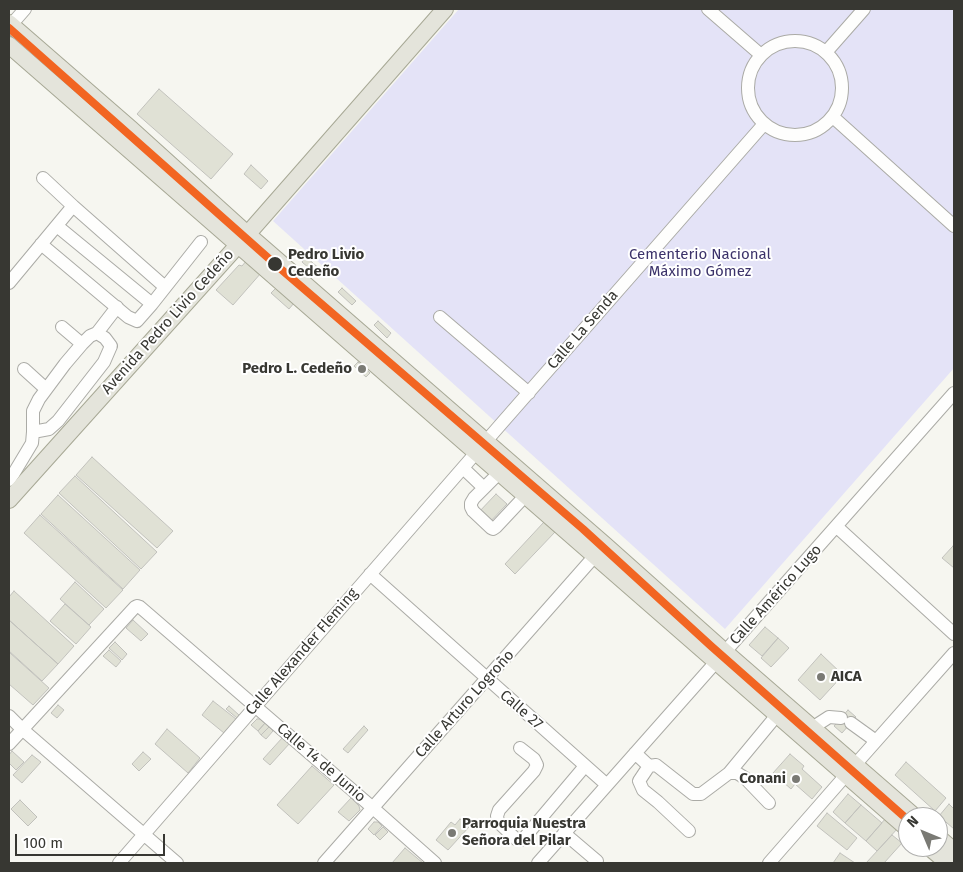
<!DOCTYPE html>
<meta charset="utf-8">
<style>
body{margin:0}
#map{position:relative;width:963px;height:872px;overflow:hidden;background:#f6f6f0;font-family:"Fira Sans",sans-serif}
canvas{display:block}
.frame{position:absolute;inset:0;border:10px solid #373732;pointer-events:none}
.north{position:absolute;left:898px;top:807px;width:50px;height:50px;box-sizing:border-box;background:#fff;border:1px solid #afafad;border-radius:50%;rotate:315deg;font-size:14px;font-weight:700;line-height:20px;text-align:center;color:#373732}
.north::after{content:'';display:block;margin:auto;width:18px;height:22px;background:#7a7a74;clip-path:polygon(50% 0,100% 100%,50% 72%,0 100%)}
.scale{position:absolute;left:15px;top:834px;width:150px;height:22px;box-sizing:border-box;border:2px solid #373732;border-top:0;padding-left:6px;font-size:15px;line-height:18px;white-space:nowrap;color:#373732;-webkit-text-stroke:4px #fff;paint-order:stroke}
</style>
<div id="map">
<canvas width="963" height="872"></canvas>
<div class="frame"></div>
<div class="north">N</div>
<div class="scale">100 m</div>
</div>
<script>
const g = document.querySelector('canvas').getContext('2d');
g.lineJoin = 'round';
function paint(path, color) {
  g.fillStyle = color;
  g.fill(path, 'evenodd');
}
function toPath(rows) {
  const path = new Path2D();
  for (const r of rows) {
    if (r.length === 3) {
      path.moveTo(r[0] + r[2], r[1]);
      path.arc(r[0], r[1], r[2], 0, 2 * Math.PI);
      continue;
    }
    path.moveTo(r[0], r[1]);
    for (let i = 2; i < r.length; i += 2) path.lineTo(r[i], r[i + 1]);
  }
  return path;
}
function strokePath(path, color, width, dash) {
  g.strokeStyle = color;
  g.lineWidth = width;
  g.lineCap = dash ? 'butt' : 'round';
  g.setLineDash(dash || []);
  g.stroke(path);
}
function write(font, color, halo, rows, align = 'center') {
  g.font = font + ' "Fira Sans",sans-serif';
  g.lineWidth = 4;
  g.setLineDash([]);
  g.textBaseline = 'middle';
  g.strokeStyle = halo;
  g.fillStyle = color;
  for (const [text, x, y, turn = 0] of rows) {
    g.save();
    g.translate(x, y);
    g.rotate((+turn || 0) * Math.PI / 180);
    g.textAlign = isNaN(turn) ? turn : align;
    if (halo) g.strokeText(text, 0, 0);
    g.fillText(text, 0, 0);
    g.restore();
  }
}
const green = toPath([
 [459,9,954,9,954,368,725,629,273,221]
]);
const building = toPath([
 [159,89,233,154,211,179,137,114,159,89],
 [251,165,268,181,261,189,244,174,251,165],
 [306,257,321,270,317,275,302,262,306,257],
 [247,260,261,273,233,305,216,290,239,265,242,266,247,260],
 [277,287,294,303,289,309,271,293,277,287],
 [342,288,356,301,352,305,338,292,342,288],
 [378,321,391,333,387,338,374,325,378,321],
 [358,362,370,373,366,377,354,366,358,362],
 [92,457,173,531,157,548,76,475,92,457],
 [75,476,157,552,141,569,59,493,75,476],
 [496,494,507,504,488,524,478,513,496,494],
 [58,495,140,570,123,589,41,514,58,495],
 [40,515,123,590,106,608,24,533,40,515],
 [544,522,555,532,515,574,505,564,544,522],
 [953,546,954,547,954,568,942,558,953,546],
 [75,582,104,609,89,625,60,599,75,582],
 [14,591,74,646,58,664,9,620,9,597,14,591],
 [65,604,91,627,76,644,50,621,65,604],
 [9,620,58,664,42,681,9,651,9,620],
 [133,620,148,634,141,641,126,628,133,620],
 [765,627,778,638,762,656,749,645,765,627],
 [778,638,789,648,771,667,761,658,778,638],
 [115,642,127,654,122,660,109,648,115,642],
 [109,650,121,661,116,667,103,656,109,650],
 [9,652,49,688,33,705,9,684,9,652],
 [821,654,843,675,820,700,798,680,821,654],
 [213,701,236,719,224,733,202,715,213,701],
 [58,705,64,710,57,718,51,713,58,705],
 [229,706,239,715,237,718,226,709,229,706],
 [848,710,856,717,842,733,834,726,848,710],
 [257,719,260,719,265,723,258,731,251,725,257,719],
 [265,723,269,727,261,735,258,731,265,723],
 [364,726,368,730,348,753,343,749,364,726],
 [269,727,273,731,266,739,261,735,269,727],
 [167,729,200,758,188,773,155,744,167,729],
 [283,737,290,743,270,765,263,759,283,737],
 [12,751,24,762,16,770,9,763,9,755,12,751],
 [143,752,151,759,139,771,132,764,143,752],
 [790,754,804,766,802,769,822,787,812,799,795,784,791,789,773,773,790,754],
 [32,755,41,762,22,783,13,775,32,755],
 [906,762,946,798,935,811,895,775,906,762],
 [312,766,334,785,298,824,277,805,312,766],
 [848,794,861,805,845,823,833,812,848,794],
 [351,798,359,806,360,810,349,821,338,812,351,798],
 [20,800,37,817,28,826,11,809,20,800],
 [949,804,954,809,954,829,939,816,949,804],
 [861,805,882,823,866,841,845,823,861,805],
 [827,813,857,838,847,850,817,826,827,813],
 [886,818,898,828,877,851,866,841,886,818],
 [460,819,469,827,448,850,436,840,451,822,455,825,460,819],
 [374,822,378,822,382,826,374,835,368,829,374,822],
 [383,827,388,832,380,840,375,835,383,827],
 [892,835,902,843,884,863,866,863,892,835],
 [405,848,423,863,392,863,405,848],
 [840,853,855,863,833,863,840,853]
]);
const minor = toPath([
 [708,9,761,55],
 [11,25,25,9],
 [795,88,47],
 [827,51,864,9],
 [833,117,954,226],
 [73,206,165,287],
 [41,244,128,317,137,321,152,304,57,226],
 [9,283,73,206,43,178],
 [152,304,201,242],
 [440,317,529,393],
 [62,327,82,344],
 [97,333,117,307],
 [24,369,46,389],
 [463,468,484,488],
 [500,472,474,498,471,503,471,507,473,511,491,528,493,529,496,527,526,495],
 [9,480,14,473,32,443,33,432,33,411,39,399,65,364,82,344,90,336,97,333,105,338,111,346,104,362,58,421,49,429,33,432],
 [837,527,954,634],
 [370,574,607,785],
 [9,716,22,729,177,863],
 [851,723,876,741],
 [812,728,829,717,841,718],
 [9,744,135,607,137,606,140,607,373,808,435,863],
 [520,748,534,759,537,765,534,771,499,810,497,816,498,822,516,839,521,840,525,837,585,766],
 [635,753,649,766,656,765,693,794,701,794,729,773,737,773,745,778,769,803],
 [649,766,639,781,643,790,658,802,689,831],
 [729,773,777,715],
 [564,833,597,861],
 [119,863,501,424,764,124],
 [324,863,600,550],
 [538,863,954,393],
 [769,863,846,775,954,653]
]);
const major = toPath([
 [9,23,131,129,247,234,605,545,725,652,915,817],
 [9,45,908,829],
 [9,500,238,245,445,9],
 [938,837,954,851],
 [929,847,948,863]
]);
const metro1 = toPath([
 [9,28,275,264,583,529,711,646,908,820]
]);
const markers = [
 [275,264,8,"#373732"],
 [362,369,5,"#7a7a74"],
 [821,677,5,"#7a7a74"],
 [796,779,5,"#7a7a74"],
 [452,833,5,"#7a7a74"]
];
const stopNames = [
 ["Pedro Livio",288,255],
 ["Cedeño",288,272]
];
const parkNames = [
 ["Cementerio Nacional",700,255],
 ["Máximo Gómez",700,272]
];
const streetNames = [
 ["Avenida Pedro Livio Cedeño",168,322,-48],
 ["Calle La Senda",583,330,-49],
 ["Calle Américo Lugo",776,595,-48],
 ["Calle Alexander Fleming",302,652,-49],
 ["Calle Arturo Logroño",465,704,-48],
 ["Calle 27",521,710,41],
 ["Calle 14 de Junio",321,763,41]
];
const poiNames = [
 ["Pedro L. Cedeño",352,369],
 ["AICA",831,677,"left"],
 ["Conani",786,779],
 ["Parroquia Nuestra",462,824,"left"],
 ["Señora del Pilar",462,841,"left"]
];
paint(green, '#e4e3f7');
paint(building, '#e0e1d5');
strokePath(building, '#c1c1bc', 1);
strokePath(minor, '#ababa6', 14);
strokePath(major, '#a7a895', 18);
strokePath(minor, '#fefefd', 12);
strokePath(major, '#e4e4db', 16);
strokePath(metro1, '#f26522', 8);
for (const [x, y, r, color] of markers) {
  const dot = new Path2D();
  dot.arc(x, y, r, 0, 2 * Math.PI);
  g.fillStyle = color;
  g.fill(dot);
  strokePath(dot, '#fff', 2);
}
write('bold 15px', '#373732', '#fff', stopNames, 'left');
write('15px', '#3c336a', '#fff', parkNames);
write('15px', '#373732', '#fff', streetNames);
write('bold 15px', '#373732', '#fff', poiNames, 'right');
</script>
